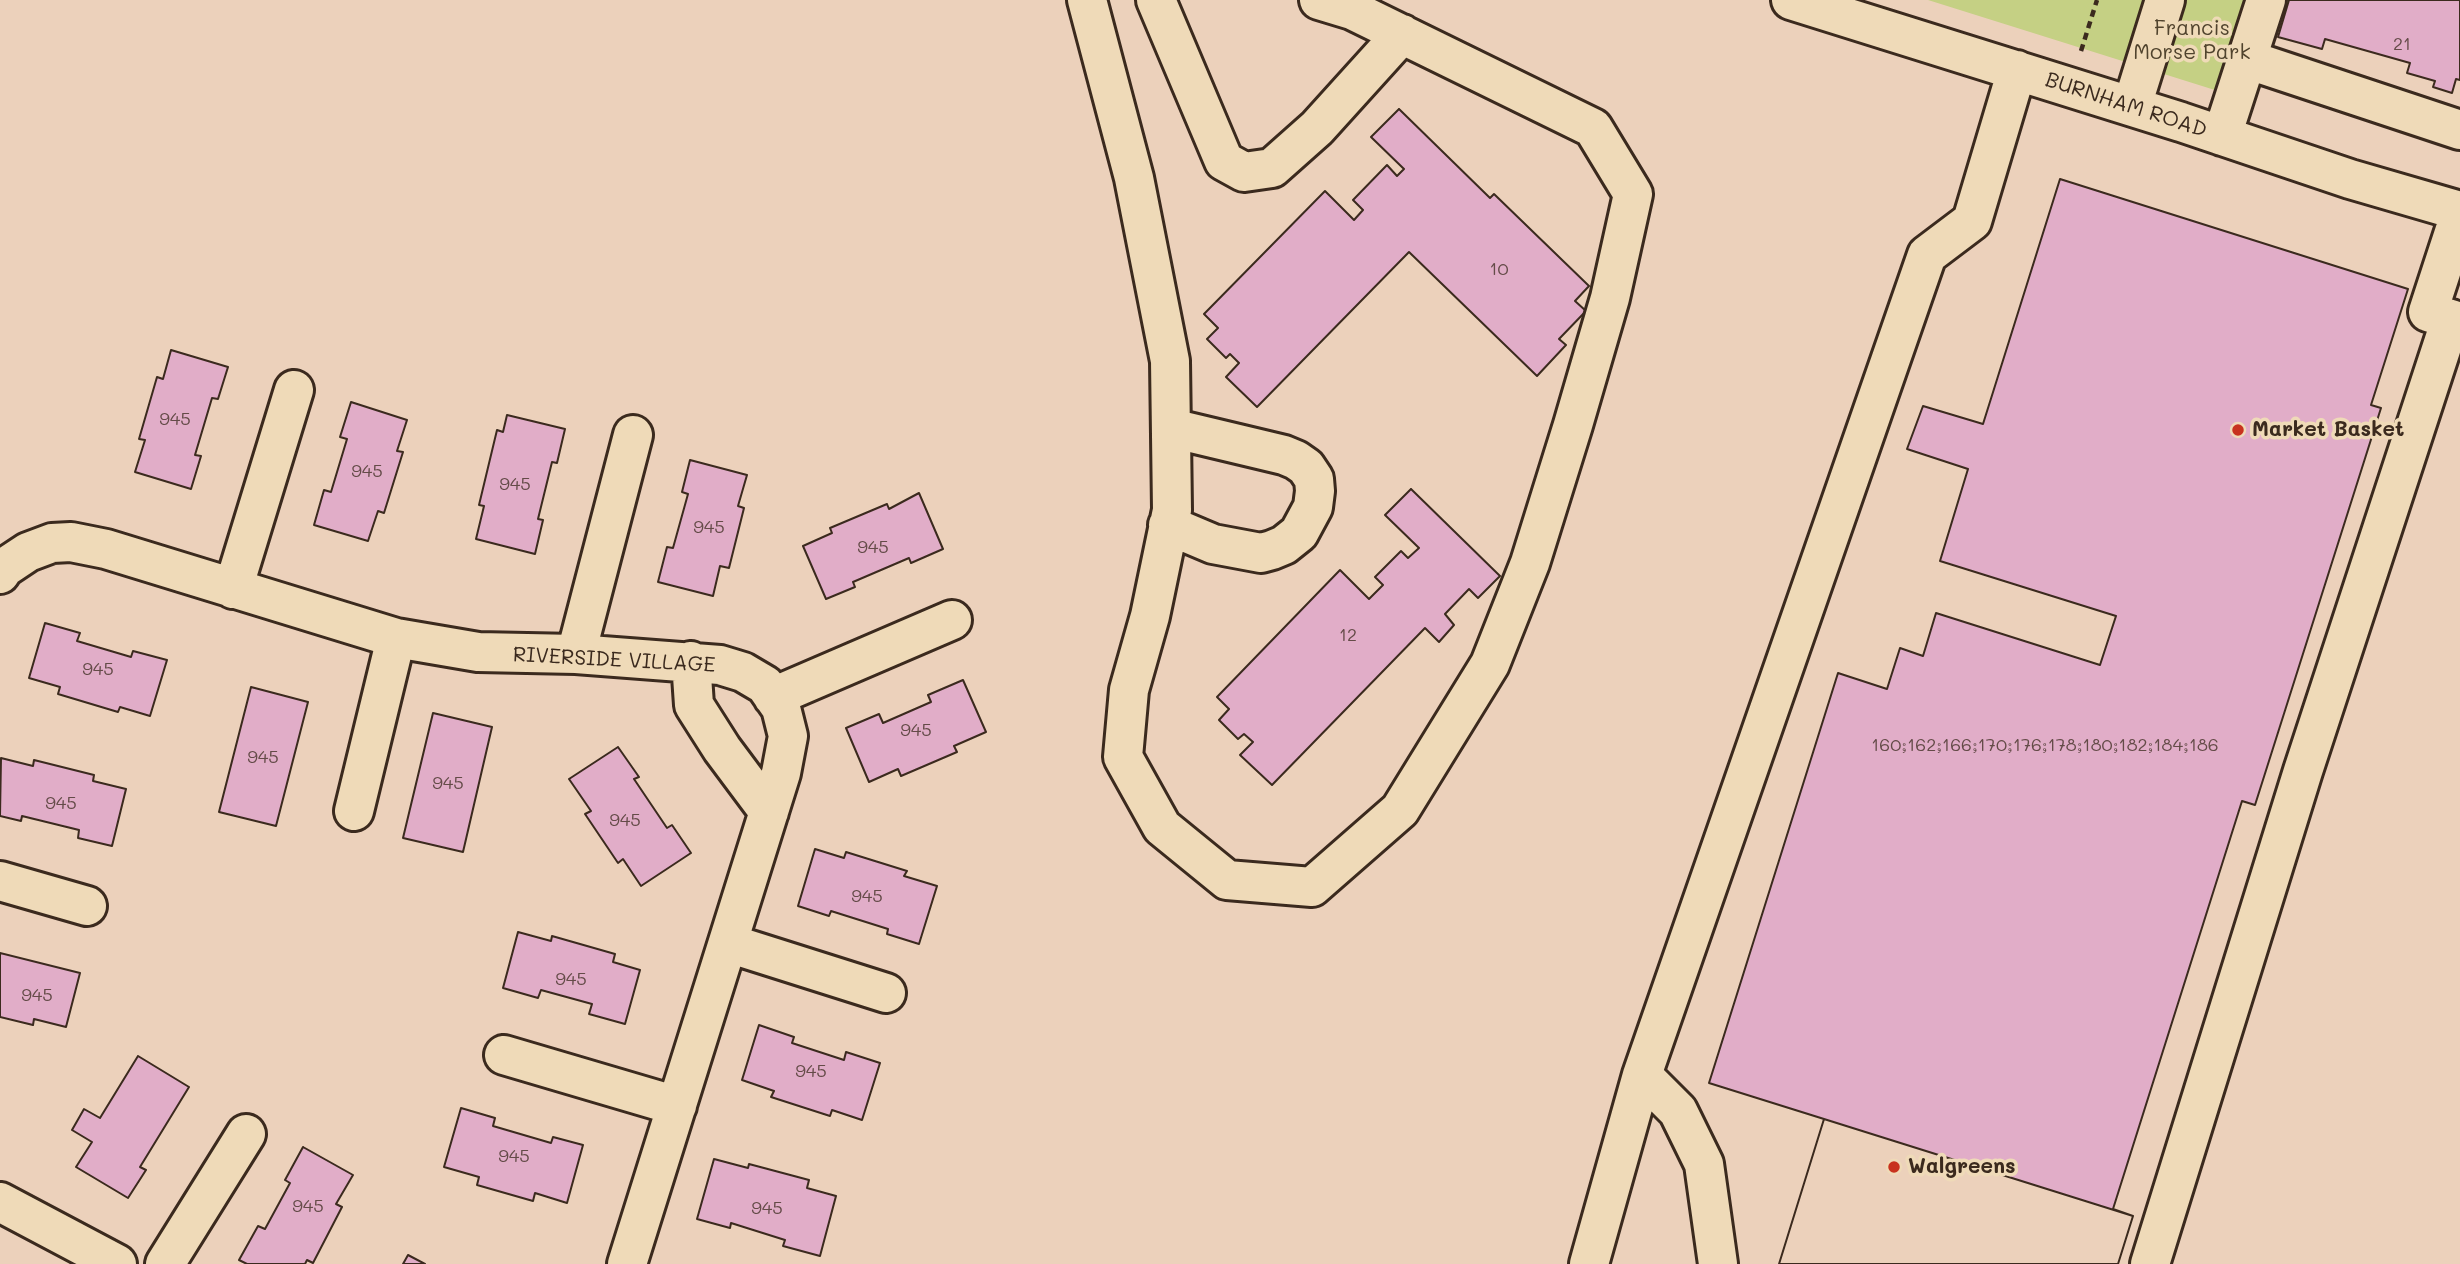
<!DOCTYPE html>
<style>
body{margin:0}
canvas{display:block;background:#ecd1bb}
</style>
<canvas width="2460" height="1264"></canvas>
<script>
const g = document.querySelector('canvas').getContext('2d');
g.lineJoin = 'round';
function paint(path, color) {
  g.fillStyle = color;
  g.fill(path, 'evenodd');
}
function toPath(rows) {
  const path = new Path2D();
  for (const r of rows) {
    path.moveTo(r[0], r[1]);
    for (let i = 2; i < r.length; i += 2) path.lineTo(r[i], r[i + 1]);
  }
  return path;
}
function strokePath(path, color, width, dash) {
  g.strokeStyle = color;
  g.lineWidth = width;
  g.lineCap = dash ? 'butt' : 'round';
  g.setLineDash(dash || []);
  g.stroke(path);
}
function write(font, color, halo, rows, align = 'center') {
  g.font = font + ' Mali,sans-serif';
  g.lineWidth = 7;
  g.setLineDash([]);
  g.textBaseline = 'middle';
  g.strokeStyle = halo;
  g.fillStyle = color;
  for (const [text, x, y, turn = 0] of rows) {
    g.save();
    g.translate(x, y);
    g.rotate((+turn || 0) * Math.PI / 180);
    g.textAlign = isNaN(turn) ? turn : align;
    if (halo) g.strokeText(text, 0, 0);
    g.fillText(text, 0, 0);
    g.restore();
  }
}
const green = toPath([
 [1928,0,2247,0,2218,91]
]);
const building = toPath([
 [2289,0,2460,0,2460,80,2456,79,2452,93,2433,87,2435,81,2407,73,2410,63,2325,39,2322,49,2278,37,2289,0],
 [1399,109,1490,198,1494,194,1589,286,1575,301,1586,311,1559,339,1566,345,1537,376,1409,252,1257,407,1226,377,1239,363,1230,354,1226,358,1207,339,1218,328,1204,314,1325,191,1354,220,1363,210,1353,200,1387,165,1397,176,1404,169,1371,137,1399,109],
 [2060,179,2408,289,2371,405,2381,408,2255,805,2242,801,2113,1209,2133,1216,2118,1264,1779,1264,1824,1119,1709,1083,1838,673,1887,689,1900,648,1923,656,1936,613,2100,665,2116,616,1940,561,1968,469,1907,449,1923,406,1983,424,2060,179],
 [171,350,228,367,218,399,212,398,195,455,201,456,191,489,135,472,145,440,139,439,157,377,163,379,171,350],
 [351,402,407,420,397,451,403,452,384,513,378,511,368,541,314,525,324,490,331,492,347,439,340,437,351,402],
 [507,415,565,429,557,463,552,462,538,519,543,520,535,554,476,539,484,506,479,505,497,430,503,432,507,415],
 [690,460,747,475,738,506,744,508,729,568,720,566,713,596,658,582,667,547,673,548,688,494,682,492,690,460],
 [1411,489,1500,576,1478,598,1469,589,1445,614,1454,625,1439,642,1425,628,1272,785,1240,755,1253,742,1244,734,1238,739,1219,720,1229,709,1217,697,1340,570,1369,599,1383,585,1375,577,1401,551,1408,558,1419,548,1385,515,1411,489],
 [919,493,943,549,911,563,909,558,853,582,855,587,826,599,803,546,832,533,830,528,887,504,889,509,919,493],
 [45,623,80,633,77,641,131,657,133,651,167,660,150,716,120,707,118,712,58,694,60,687,29,678,45,623],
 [963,680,986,732,954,746,957,752,901,776,898,769,869,782,846,728,879,714,883,723,931,702,928,695,963,680],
 [251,687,308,702,276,826,219,812,251,687],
 [433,713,492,727,463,852,403,838,433,713],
 [618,747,639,777,634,779,667,828,672,825,691,853,641,886,623,859,618,863,585,814,591,811,569,779,618,747],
 [1,758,33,766,34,760,94,775,93,781,126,789,112,846,78,838,79,830,22,816,21,821,0,816,1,758],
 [815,849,844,858,846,852,907,871,904,876,937,886,919,944,887,934,888,929,831,911,829,916,798,906,815,849],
 [518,932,551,941,552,936,615,954,613,962,640,970,625,1024,589,1014,592,1004,541,990,538,998,503,988,518,932],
 [0,953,80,973,66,1027,34,1019,33,1025,0,1017,0,953],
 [759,1025,794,1037,792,1043,844,1060,846,1052,880,1063,862,1120,832,1110,830,1116,771,1097,774,1091,742,1080,759,1025],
 [138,1056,189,1087,140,1167,146,1170,128,1198,76,1167,92,1142,72,1130,84,1109,100,1118,138,1056],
 [461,1108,495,1118,493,1126,551,1143,553,1137,583,1145,567,1203,535,1193,533,1201,477,1185,479,1177,444,1167,461,1108],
 [1824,1119,2133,1216,2118,1264,1779,1264,1824,1119],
 [303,1147,353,1175,336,1204,342,1207,313,1263,307,1260,305,1264,247,1264,239,1260,258,1226,265,1229,290,1183,285,1180,303,1147],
 [714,1159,748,1168,749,1164,809,1180,807,1188,836,1196,820,1256,783,1246,785,1240,731,1223,730,1228,697,1219,714,1159],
 [408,1255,425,1264,403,1264,408,1255]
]);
const path = toPath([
 [2081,51,2097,0]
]);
const minor = toPath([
 [1087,0,1134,178,1170,361,1172,510,1150,616,1129,690,1123,757,1162,827,1227,880,1312,887,1400,810,1490,664,1530,563,1573,425,1610,298,1633,194,1593,128,1352,10,1319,0],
 [1156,0,1224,161,1244,172,1272,168,1317,128,1402,34],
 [1791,0,2181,122,2350,179,2460,211],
 [2246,59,2460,130],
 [2132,106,2165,0],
 [2222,136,2266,0],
 [2460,214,2428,312,2460,322],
 [1168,525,1213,544,1261,553,1272,550,1284,545,1299,533,1313,507,1315,491,1314,479,1306,467,1296,460,1284,455,1171,428],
 [0,574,4,568,28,552,52,543,71,542,106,549,396,638,478,652,576,654,720,665,743,672,765,685,781,708,788,736,781,773,627,1264],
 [233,589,294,390],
 [576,654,633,435],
 [691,661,694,705,722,749,769,812],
 [773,697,952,620],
 [354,811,396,638],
 [0,881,87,906],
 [728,943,886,993],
 [504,1055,677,1106],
 [1642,1075,1678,1111,1704,1164,1718,1264],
 [0,1202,117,1264],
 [165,1264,246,1134],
 [1589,1264,1642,1075,1927,255,1972,221,2017,70],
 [2150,1264,2303,771,2451,319]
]);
const markers = [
 [2238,430,7,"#c8321e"],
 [1894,1167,7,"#c8321e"]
];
const numberNames = [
 ["21",2402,44],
 ["10",1499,269],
 ["945",175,419],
 ["945",367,471],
 ["945",515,484],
 ["945",709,527],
 ["945",873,547],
 ["12",1348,635],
 ["945",98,669],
 ["945",916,730],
 ["160;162;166;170;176;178;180;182;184;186",2045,745],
 ["945",263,757],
 ["945",448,783],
 ["945",61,803],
 ["945",625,820],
 ["945",867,896],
 ["945",571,979],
 ["945",37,995],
 ["945",811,1071],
 ["945",514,1156],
 ["945",308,1206],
 ["945",767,1208]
];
const parkNames = [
 ["Francis",2192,29],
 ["Morse Park",2192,53]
];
const streetNames = [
 ["BURNHAM ROAD",2126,105,18],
 ["RIVERSIDE VILLAGE",614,660,3]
];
const poiNames = [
 ["Market Basket",2252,430],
 ["Walgreens",1908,1167]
];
paint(green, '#c5d084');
paint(building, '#e1adc8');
strokePath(building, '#3b2a1e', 2);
strokePath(minor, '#3b2a1e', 44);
strokePath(path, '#3b2a1e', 4.5, [7, 5]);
strokePath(minor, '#efdab8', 38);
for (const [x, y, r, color] of markers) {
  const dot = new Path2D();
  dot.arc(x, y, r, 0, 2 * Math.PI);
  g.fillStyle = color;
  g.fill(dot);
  strokePath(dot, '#efdab8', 2.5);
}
write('18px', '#644b48', null, numberNames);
write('21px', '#50432d', '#efdab8', parkNames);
write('21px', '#3b2a1e', '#efdab8', streetNames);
write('bold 21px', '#3b2a1e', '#efdab8', poiNames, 'left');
</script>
